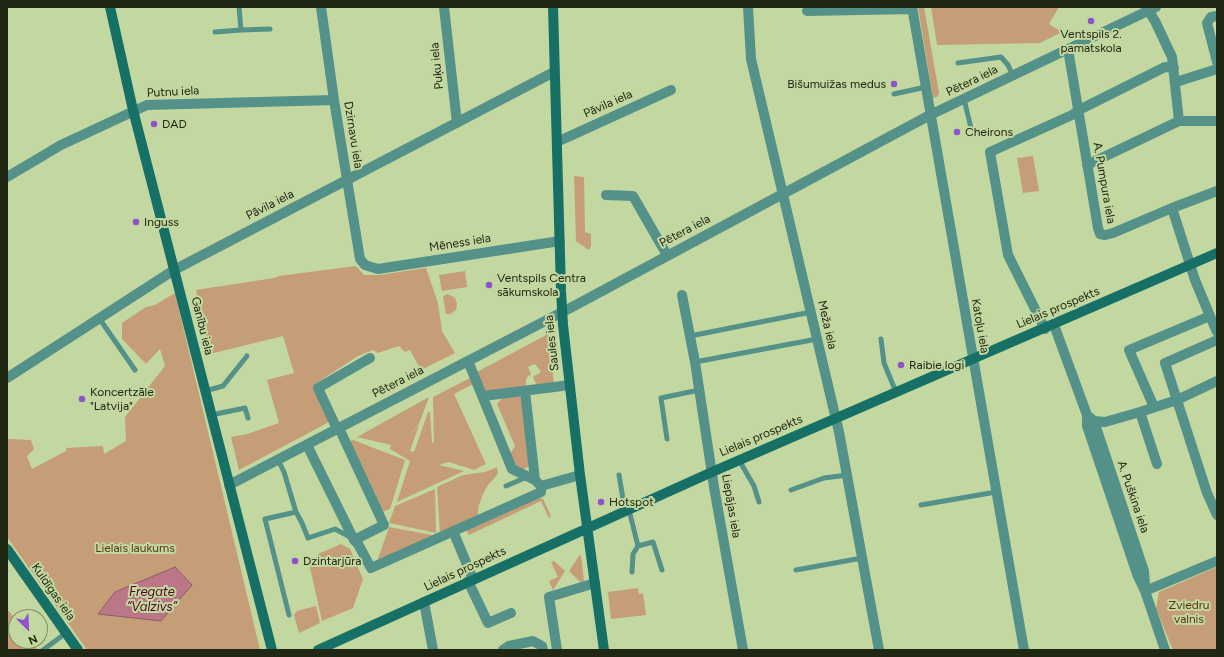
<!DOCTYPE html>
<meta charset="utf-8">
<style>
body{margin:0}
#map{position:relative;width:1224px;height:657px;overflow:hidden;background:#c3d7a0;font-family:Figtree,sans-serif}
canvas{display:block}
.frame{position:absolute;inset:0;border:8px solid #202712;pointer-events:none}
.north{position:absolute;left:8px;top:609px;width:40px;height:40px;box-sizing:border-box;background:#c3d7a0;border:1px solid #829167;border-radius:50%;rotate:156deg;font-size:11px;font-weight:700;line-height:16px;text-align:center;color:#202712}
.north::after{content:'';display:block;margin:auto;width:14px;height:18px;background:#8e53ca;clip-path:polygon(50% 0,100% 100%,50% 72%,0 100%)}
</style>
<div id="map">
<canvas width="1224" height="657"></canvas>
<div class="frame"></div>
<div class="north">N</div>
</div>
<script>
const g = document.querySelector('canvas').getContext('2d');
g.lineJoin = 'round';
function paint(path, color) {
  g.fillStyle = color;
  g.fill(path, 'evenodd');
}
function toPath(rows) {
  const path = new Path2D();
  for (const r of rows) {
    path.moveTo(r[0], r[1]);
    for (let i = 2; i < r.length; i += 2) path.lineTo(r[i], r[i + 1]);
  }
  return path;
}
function strokePath(path, color, width, dash) {
  g.strokeStyle = color;
  g.lineWidth = width;
  g.lineCap = dash ? 'butt' : 'round';
  g.setLineDash(dash || []);
  g.stroke(path);
}
function write(font, color, halo, rows, align = 'center') {
  g.font = font + ' Figtree,sans-serif';
  g.lineWidth = 4;
  g.setLineDash([]);
  g.textBaseline = 'middle';
  g.strokeStyle = halo;
  g.fillStyle = color;
  for (const [text, x, y, turn = 0] of rows) {
    g.save();
    g.translate(x, y);
    g.rotate((+turn || 0) * Math.PI / 180);
    g.textAlign = isNaN(turn) ? turn : align;
    if (halo) g.strokeText(text, 0, 0);
    g.fillText(text, 0, 0);
    g.restore();
  }
}
const green = toPath([
 [918,7,924,7,939,93,938,96,933,98],
 [931,7,1059,7,1049,24,1062,32,1040,43,937,45],
 [1033,156,1039,191,1023,193,1017,158],
 [574,176,584,177,585,232,591,234,591,246,589,250,576,241],
 [356,266,364,275,379,275,426,268,438,303,442,331,455,353,421,370,410,350,405,352,399,346,378,353,373,350,358,356,315,384,329,422,239,470,231,437,247,434,279,423,267,380,294,373,283,336,210,354,196,290,274,278,279,276],
 [465,271,467,287,442,291,439,275],
 [175,293,260,650,87,650,7,537,7,439,31,440,34,449,27,456,32,469,66,451,66,448,103,446,104,454,126,441,125,417,165,366,160,349,146,364,122,339,122,323,146,307,155,305],
 [448,294,455,298,457,304,456,310,450,314,446,314,443,296],
 [548,334,554,383,537,386,533,377,541,372,535,364,528,367,531,375,528,376,526,380,526,387,483,393,475,373],
 [470,378,473,384,454,394,486,464,474,470,449,462,439,465,464,471,397,502,410,461,390,449,391,445,357,437,429,397,419,424,406,439,419,425,410,451,414,452,428,412,430,412,432,442,447,450,434,443,433,397],
 [521,395,530,466,522,470,517,467,510,454,515,446,497,404,503,397],
 [353,440,405,460,390,509,383,512,350,441],
 [497,467,498,474,488,485,483,494,479,505,477,518,440,534,437,487,463,475,485,472],
 [435,489,436,533,389,523,395,506],
 [535,496,543,499,551,516,549,518,541,501,469,535,466,530],
 [389,527,432,535,433,538,379,562,378,559],
 [341,544,350,549,363,579,353,608,322,621,309,563,319,559,318,554],
 [581,555,584,581,580,582,569,571,579,556],
 [554,561,565,571,553,590,549,581,558,577,551,562],
 [1217,567,1217,650,1173,650,1156,609,1159,592],
 [638,588,639,594,643,593,646,615,611,619,608,592],
 [316,606,320,623,299,633,294,615,297,611],
 [9,611,16,620,16,641,32,641,37,649,36,650,7,650,7,612]
]);
const water = toPath([
 [175,567,192,585,161,621,98,614,115,592,175,567]
]);
const lane = toPath([
 [241,30,270,29],
 [215,32,241,30,239,7],
 [958,63,1001,57,1008,65,1013,76],
 [894,94,926,87],
 [964,99,971,128],
 [99,318,135,370],
 [690,336,811,312],
 [881,339,884,363,896,392],
 [695,362,817,339],
 [205,391,223,386,247,356],
 [211,415,245,408,248,418],
 [667,439,661,398,699,390],
 [278,460,284,472,296,512,265,519,289,615],
 [739,460,754,486,759,502],
 [619,475,625,511],
 [506,486,527,477],
 [791,490,824,478,847,475],
 [921,505,996,492],
 [629,510,638,546,653,542,662,570],
 [296,512,302,523,308,538,335,529,352,538],
 [796,570,862,558],
 [632,572,633,554,638,546],
 [43,650,66,633]
]);
const street = toPath([
 [321,7,334,100,360,259,365,265,378,269,560,241],
 [444,7,457,123],
 [748,7,751,59,839,432,879,650],
 [912,7,1024,650],
 [1146,7,1155,21,1172,57,1179,121],
 [807,11,912,9],
 [1217,16,1211,17,1207,23,1217,62],
 [1068,49,1098,228,1100,234,1105,235,1113,233,1172,208,1195,280,1210,316,1129,350,1154,407],
 [1176,82,1217,69],
 [557,142,671,90],
 [1087,165,1179,121,1217,121],
 [7,177,61,145,147,105,334,100],
 [606,195,633,196,667,255],
 [1172,208,1217,191],
 [682,295,695,362,714,487,743,650],
 [1210,316,1217,332],
 [1054,325,1087,415,1087,426,1137,574,1145,591,1165,650],
 [1045,329,1008,255,990,152,1072,115,1079,110,1165,67,1174,68],
 [1217,340,1165,363,1207,493,1217,515],
 [468,361,512,469,535,480,541,486],
 [7,378,174,270,554,72],
 [525,391,535,480],
 [483,396,570,385],
 [1140,412,1157,464],
 [1087,415,1094,421,1144,571,1145,585],
 [1094,421,1105,422,1140,412,1177,400,1217,381],
 [339,428,384,525,354,540],
 [337,429,318,388,370,358],
 [307,445,354,540,358,544,371,568,541,492,541,486,580,475],
 [229,485,574,306,930,115,1156,7],
 [453,531,473,579],
 [468,581,488,623,511,613],
 [1145,591,1217,561],
 [424,602,433,650],
 [503,650,509,646,533,641,542,646,543,650],
 [557,650,549,597,595,583]
]);
const secondary = toPath([
 [110,7,133,110,272,650],
 [553,7,561,291,563,325,580,475,604,650],
 [7,549,78,650],
 [318,650,712,472,1217,253]
]);
const markers = [
 [1091,21,4,"#8e53ca"],
 [894,84,4,"#8e53ca"],
 [154,124,4,"#8e53ca"],
 [957,132,4,"#8e53ca"],
 [136,222,4,"#8e53ca"],
 [489,285,4,"#8e53ca"],
 [901,365,4,"#8e53ca"],
 [82,399,4,"#8e53ca"],
 [601,502,4,"#8e53ca"],
 [295,561,4,"#8e53ca"]
];
const poiNames = [
 ["Ventspils 2.",1091,34,"center"],
 ["pamatskola",1091,48,"center"],
 ["Bišumuižas medus",886,84,"right"],
 ["DAD",162,124],
 ["Cheirons",965,132],
 ["Inguss",144,222],
 ["Ventspils Centra",497,278],
 ["sākumskola",497,292],
 ["Raibie logi",909,365],
 ["Koncertzāle",90,392],
 ["\"Latvija\"",90,406],
 ["Hotspot",609,502],
 ["Dzintarjūra",303,561]
];
const streetNames = [
 ["Puķu iela",437,66,-96],
 ["Pētera iela",972,81,-26],
 ["Putnu iela",173,92,-3],
 ["Pāvila iela",608,104,-24],
 ["Dzirnavu iela",353,135,81],
 ["A. Pumpura iela",1104,183,80],
 ["Pāvila iela",270,205,-27],
 ["Pētera iela",685,231,-28],
 ["Mēness iela",460,243,-9],
 ["Lielais prospekts",1058,308,-23],
 ["Meža iela",827,325,77],
 ["Ganību iela",202,326,76],
 ["Katoļu iela",980,326,80],
 ["Saules iela",552,343,-96],
 ["Pētera iela",398,382,-27],
 ["Lielais prospekts",761,436,-23],
 ["A. Puškina iela",1133,497,71],
 ["Liepājas iela",731,506,80],
 ["Lielais prospekts",465,569,-25],
 ["Kuldīgas iela",53,592,55]
];
const parkNames = [
 ["Lielais laukums",135,548],
 ["Zviedru",1189,605],
 ["valnis",1189,619]
];
const waterNames = [
 ["Fregate",152,592],
 ["“Valzivs”",152,607]
];
paint(green, '#c59d77');
paint(water, '#b78');
strokePath(water, '#8c5f65', 1);
strokePath(lane, '#539189', 5);
strokePath(street, '#539189', 10);
strokePath(secondary, '#177066', 10);
for (const [x, y, r, color] of markers) {
  const dot = new Path2D();
  dot.arc(x, y, r, 0, 2 * Math.PI);
  g.fillStyle = color;
  g.fill(dot);
  strokePath(dot, '#c3d7a0', 1.5);
}
write('12px', '#202712', '#c3d7a0', poiNames, 'left');
write('12px', '#202712', '#c3d7a0', streetNames);
write('12px', '#583610', '#c3d7a0', parkNames);
write('italic 13px', '#550024', '#c3d7a0', waterNames);
</script>
